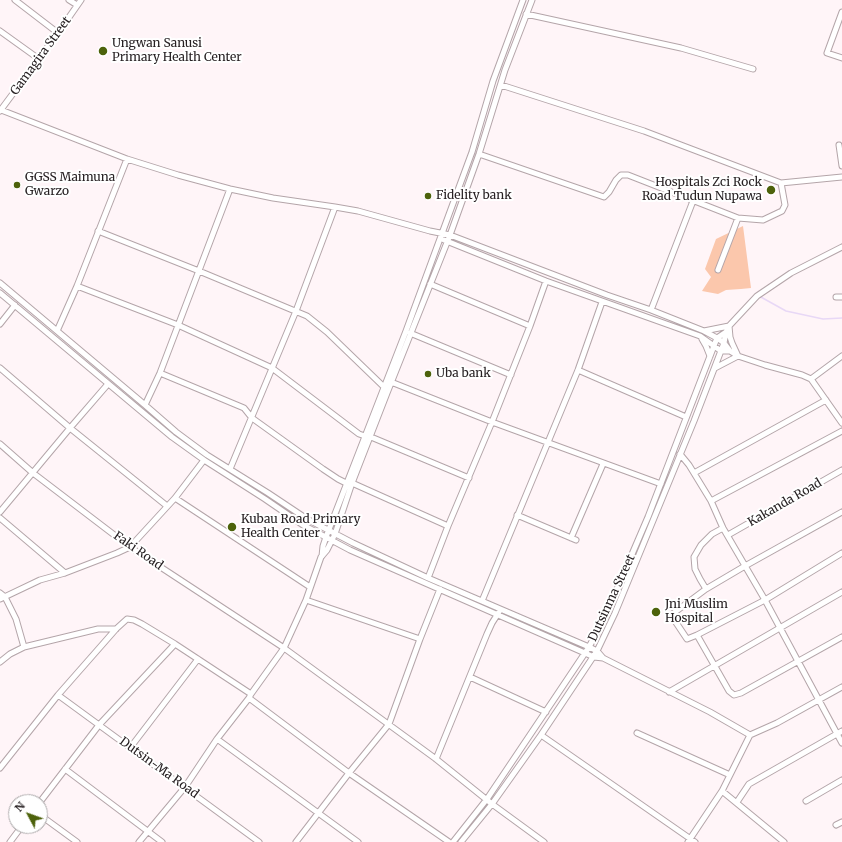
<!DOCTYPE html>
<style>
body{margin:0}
#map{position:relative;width:842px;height:842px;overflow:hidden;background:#fff5f8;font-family:Merriweather,serif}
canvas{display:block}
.north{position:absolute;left:8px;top:794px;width:40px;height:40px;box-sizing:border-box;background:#fff;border:1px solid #a9a6a7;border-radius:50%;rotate:311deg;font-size:11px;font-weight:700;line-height:16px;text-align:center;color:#272123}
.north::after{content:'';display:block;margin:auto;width:14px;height:18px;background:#4d620b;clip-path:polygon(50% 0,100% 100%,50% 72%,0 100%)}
</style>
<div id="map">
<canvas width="842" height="842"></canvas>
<div class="north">N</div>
</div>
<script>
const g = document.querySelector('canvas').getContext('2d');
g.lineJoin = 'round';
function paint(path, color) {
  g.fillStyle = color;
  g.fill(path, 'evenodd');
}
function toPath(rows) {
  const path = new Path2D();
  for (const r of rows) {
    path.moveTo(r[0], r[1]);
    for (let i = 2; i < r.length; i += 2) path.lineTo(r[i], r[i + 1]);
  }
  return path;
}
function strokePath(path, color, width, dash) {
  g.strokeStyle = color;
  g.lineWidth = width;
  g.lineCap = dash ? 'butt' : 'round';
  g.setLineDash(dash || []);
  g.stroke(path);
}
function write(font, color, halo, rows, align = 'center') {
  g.font = font + ' Merriweather,serif';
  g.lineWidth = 4;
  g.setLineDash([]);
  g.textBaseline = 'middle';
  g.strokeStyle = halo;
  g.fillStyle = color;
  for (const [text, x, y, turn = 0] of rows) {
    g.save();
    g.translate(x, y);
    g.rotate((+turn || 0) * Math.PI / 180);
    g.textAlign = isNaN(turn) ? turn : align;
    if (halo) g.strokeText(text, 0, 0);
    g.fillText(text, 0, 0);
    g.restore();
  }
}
const green = toPath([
 [743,226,751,288,741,289,726,290,718,294,702,291,711,277,705,269,716,239]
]);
const stream = toPath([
 [759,296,786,311,823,319,842,318]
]);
const minor = toPath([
 [15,0,58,33],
 [69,0,77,5],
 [842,12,827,53,842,58],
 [526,14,681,48,753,69],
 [0,31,39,59],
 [501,85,644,131,781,183,842,177],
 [1,110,127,159,178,175,230,189,273,198,335,207,358,211,430,231,450,235,607,295,651,310,704,331,717,338,724,343,730,351],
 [0,111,58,33,81,0],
 [839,145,842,166],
 [479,154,604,197,609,192,616,180,621,175,628,175,738,218,763,220,782,211,785,205,781,183],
 [98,231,199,271,307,316,327,332,384,387],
 [444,240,546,281,700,336,721,351,730,351,738,356,765,365,802,375,811,379,842,423],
 [718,270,738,218],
 [0,283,145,405,176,432,207,455,268,493,307,519,353,543,428,578,589,647,597,651,603,658,710,712,750,735,777,723,842,687],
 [430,284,530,326],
 [77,286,178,325,272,368,359,434,365,436],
 [0,293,172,437,204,460,265,499,303,525,350,550,594,657,603,658],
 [836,297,842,297],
 [651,310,693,201],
 [0,324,15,305],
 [57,331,77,286,127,159],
 [704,331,729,326,730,337,732,343,738,356,715,368],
 [410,333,511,375],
 [702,339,706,346,710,356],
 [0,368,70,428,167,506],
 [578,370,686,417],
 [160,373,244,408,252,418,323,469,338,479,346,483],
 [811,379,842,356],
 [391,382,492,422,661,484],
 [145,405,160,373,230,189],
 [371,437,469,478],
 [0,444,33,473,130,547,284,648,436,759,492,804,544,842],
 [680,454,689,465,711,501,723,528,765,600,842,743],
 [230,469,296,311,335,207],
 [694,473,826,400],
 [352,483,448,526],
 [175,498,310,587],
 [711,501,842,431],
 [0,512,70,428,108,384],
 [842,512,745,566,706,589,671,615,687,639,697,635,729,691,734,695,741,693,842,637],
 [517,515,576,540],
 [0,518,65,573],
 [728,535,842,470],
 [571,538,603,464],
 [322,556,323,546,326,537,406,331,472,152,493,81,523,0],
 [428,578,448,526,492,422,530,326,546,281],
 [706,589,700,579,695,569,694,557,701,545,712,534,723,528],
 [0,593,5,597,16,619,24,647],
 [0,599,40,580,65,573,117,553,130,547,175,498,204,460],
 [306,600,420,639],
 [482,601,578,370,602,302],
 [697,635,765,600,842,553],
 [0,662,10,654,24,647,98,629,116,629],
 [470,677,546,712],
 [669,692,842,592],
 [58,695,259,842],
 [249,698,349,773,449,842],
 [637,733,730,775],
 [541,735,695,842],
 [217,739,358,842],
 [130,748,198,659],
 [436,759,487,634,492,623,499,612],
 [0,768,58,695,116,629,127,619,134,620,142,624,175,644,251,694],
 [65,769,162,842],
 [722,791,784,842],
 [806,801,842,780],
 [40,802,99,725,175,644],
 [737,802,749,784,842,731],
 [40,815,77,842],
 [836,825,842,822],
 [10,842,22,826],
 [139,842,185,787,217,739,249,698,251,694,284,648,306,600,321,557,327,550,335,534,352,483,387,393,450,235,479,154,505,70,532,0],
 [296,842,349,773,389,724,420,639,440,589],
 [453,842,487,799,589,647,605,617,648,517,717,338,726,332],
 [461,842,492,804,541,735,597,651,615,613,694,421,724,343,726,332,729,326,757,296,791,273,842,247],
 [688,842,722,791,750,735]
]);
const markers = [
 [103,51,5,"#4d620b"],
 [17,185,4,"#4d620b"],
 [771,190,5,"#4d620b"],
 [428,196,4,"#4d620b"],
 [428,374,4,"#4d620b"],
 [232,527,5,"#4d620b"],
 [656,612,5,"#4d620b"]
];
const poiNames = [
 ["Ungwan Sanusi",112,44],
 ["Primary Health Center",112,58],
 ["GGSS Maimuna",25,178],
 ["Gwarzo",25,192],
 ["Hospitals Zci Rock",762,183,"right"],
 ["Road Tudun Nupawa",762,197,"right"],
 ["Fidelity bank",436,196],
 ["Uba bank",436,374],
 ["Kubau Road Primary",241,520],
 ["Health Center",241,534],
 ["Jni Muslim",665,605],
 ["Hospital",665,619]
];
const streetNames = [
 ["Gamagira Street",41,56,-54],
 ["Kakanda Road",785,503,-30],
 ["Faki Road",138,551,35],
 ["Dutsinma Street",612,598,-65],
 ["Dutsin-Ma Road",159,768,36]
];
paint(green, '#fbc7ac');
strokePath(stream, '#e8d8f6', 1.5);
strokePath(minor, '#b4a5a9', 7);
strokePath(minor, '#fff', 5);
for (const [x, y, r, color] of markers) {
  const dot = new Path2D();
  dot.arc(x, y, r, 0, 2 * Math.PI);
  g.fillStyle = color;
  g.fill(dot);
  strokePath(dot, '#fff', 1.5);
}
write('12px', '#272123', '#fff', poiNames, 'left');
write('12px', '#272123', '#fff', streetNames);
</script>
